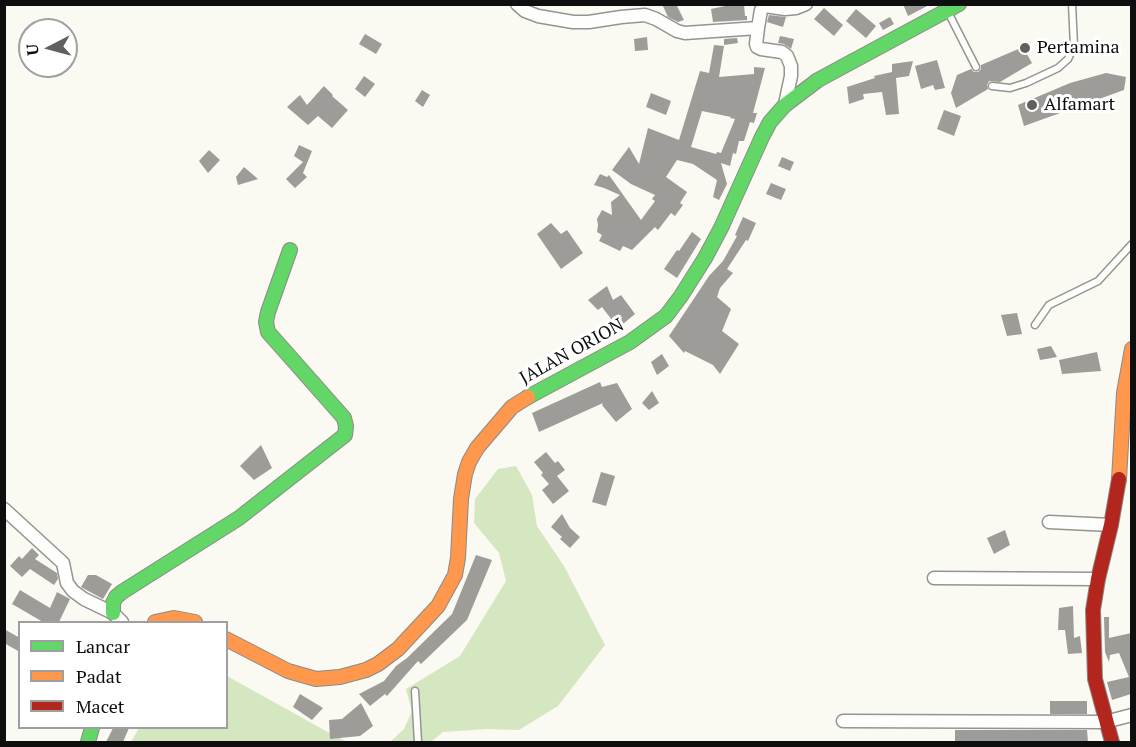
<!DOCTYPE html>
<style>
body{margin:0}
#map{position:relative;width:1136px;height:747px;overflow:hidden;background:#faf9f2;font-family:"PT Serif",serif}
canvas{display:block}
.frame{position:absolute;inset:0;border:6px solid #0e0e0e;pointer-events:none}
.legend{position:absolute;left:18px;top:621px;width:210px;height:108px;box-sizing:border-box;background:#fff;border:2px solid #9f9f9f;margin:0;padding:8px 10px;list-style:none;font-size:18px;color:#0e0e0e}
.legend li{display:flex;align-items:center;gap:12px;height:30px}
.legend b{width:30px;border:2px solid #9f9f9f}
.north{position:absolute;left:18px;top:18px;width:60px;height:60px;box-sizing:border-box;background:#fff;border:2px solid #9f9f9f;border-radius:50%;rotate:264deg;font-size:16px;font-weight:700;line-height:24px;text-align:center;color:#0e0e0e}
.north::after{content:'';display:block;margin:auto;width:21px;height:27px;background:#61605e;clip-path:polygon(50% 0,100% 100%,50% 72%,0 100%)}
</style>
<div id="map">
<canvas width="1136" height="747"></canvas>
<div class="frame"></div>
<ul class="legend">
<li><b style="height:8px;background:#63d668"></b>Lancar</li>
<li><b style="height:8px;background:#ff974d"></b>Padat</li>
<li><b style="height:8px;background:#b3261e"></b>Macet</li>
</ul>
<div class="north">U</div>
</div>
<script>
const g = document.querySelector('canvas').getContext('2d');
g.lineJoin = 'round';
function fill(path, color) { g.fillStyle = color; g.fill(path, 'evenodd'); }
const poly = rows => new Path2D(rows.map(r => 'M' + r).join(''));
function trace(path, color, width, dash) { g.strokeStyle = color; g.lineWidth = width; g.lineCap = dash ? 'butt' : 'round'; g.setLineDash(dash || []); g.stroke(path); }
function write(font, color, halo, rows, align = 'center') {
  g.font = font + ' "PT Serif",serif'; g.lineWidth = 6; g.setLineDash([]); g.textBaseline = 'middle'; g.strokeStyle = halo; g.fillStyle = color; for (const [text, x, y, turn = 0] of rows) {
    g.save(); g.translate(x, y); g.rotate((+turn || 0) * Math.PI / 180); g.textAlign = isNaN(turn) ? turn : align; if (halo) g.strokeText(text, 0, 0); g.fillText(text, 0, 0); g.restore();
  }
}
const forest = poly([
 [516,466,532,495,537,526,564,566,605,645,558,706,519,730,487,729,443,732,431,742,390,742,404,729,412,711,406,689,460,656,506,581,499,553,474,523,475,499,498,469],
 [227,676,324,730,347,742,131,742,139,728,226,728]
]);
const building = poly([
 [662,4,676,4,684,20,678,22,668,17],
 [744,4,745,16,747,16,747,20,713,22,711,9,730,5],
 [903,4,931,4,908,16],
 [824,8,843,25,834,36,814,19],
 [856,9,876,26,866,38,846,21],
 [769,15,786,17,783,27,767,22],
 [890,17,894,24,883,30,879,23],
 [365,34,382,44,376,54,359,44],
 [780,36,794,39,791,49,784,44,778,43],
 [647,37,648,50,635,51,634,39],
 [737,38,738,43,724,45,724,39],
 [714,45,724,46,719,77,754,74,754,67,765,68,753,113,757,113,754,123,750,122,744,141,739,141,736,154,733,153,730,166,721,163,727,184,719,200,713,197,717,180,693,164,677,160,666,177,687,192,680,203,683,205,675,216,671,213,658,230,655,227,632,250,623,246,620,251,599,241,602,235,597,232,598,225,597,219,602,210,612,215,611,202,620,195,604,188,594,185,600,174,607,177,609,175,641,220,655,201,652,199,655,195,631,184,612,170,629,147,639,164,648,128,679,140,700,71,709,73],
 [702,111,731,117,730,118,735,119,721,153,717,152,716,154,691,147],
 [1023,47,1032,63,1000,82,989,81,987,85,988,89,956,108,951,93,957,75,971,69,974,72,978,72,981,69,981,65],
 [937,60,945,88,935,90,933,85,921,89,915,66],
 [913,61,909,76,896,78,899,114,886,115,882,92,863,94,864,99,849,104,847,87,875,78,874,76,892,72,892,64],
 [1106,73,1126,77,1124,90,1024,126,1018,105,1070,83],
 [364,76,375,84,365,97,355,89],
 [324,86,333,95,332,96,348,110,332,128,318,116,308,125,287,107,300,95,307,105],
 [422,90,430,95,423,107,415,101],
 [651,93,671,101,666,115,646,107],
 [944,110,961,116,954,136,937,129],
 [299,145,312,151,303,173,307,177,295,188,286,179,303,162,294,156],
 [209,150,220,160,208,173,199,161],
 [782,157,794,162,790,171,778,166],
 [244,167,258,179,238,185,236,177],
 [771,183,786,189,781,200,766,194],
 [743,217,756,223,748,241,746,240,727,269,733,273,720,288,717,297,731,309,722,331,739,344,720,374,713,365,685,351,684,353,669,336,709,276,723,261,737,236,735,235],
 [551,223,561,234,567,230,583,253,561,269,537,234],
 [692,232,701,239,677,278,664,269,677,250,679,251],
 [607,286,613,300,621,295,635,314,618,328,602,307,598,310,588,300],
 [1017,313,1022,334,1007,336,1001,315],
 [1051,346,1057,357,1040,360,1037,349],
 [1097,352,1101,371,1062,374,1059,360],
 [662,354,669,366,657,375,651,362],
 [600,382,602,387,617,383,632,409,616,422,602,405,603,403,539,432,532,413],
 [652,391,659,403,649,410,642,403],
 [261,445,272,468,254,480,240,466],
 [546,452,555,463,558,461,565,470,557,476,569,491,553,504,542,490,549,484,541,475,543,473,534,462],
 [601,472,615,476,606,506,592,502],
 [562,514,570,528,580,537,570,548,560,539,562,537,551,527],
 [1005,530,1010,545,994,554,987,538],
 [32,548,39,555,35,559,57,573,58,579,54,585,30,569,22,577,10,566,19,556,22,559],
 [476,555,492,560,467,620,421,664,418,661,387,696,385,694,370,706,359,694,384,681,396,666,407,658,452,614],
 [88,575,96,575,112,584,103,599,81,587],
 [20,590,50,608,57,592,70,599,59,622,43,622,12,604],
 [1073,606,1074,638,1080,636,1082,653,1068,654,1065,630,1058,630,1059,608],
 [1104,617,1109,617,1109,638,1131,633,1131,694,1112,700,1107,682,1129,677,1119,653,1110,655,1109,662,1105,652],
 [4,629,20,638,20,652,4,643],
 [300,694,323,708,312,720,293,707],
 [1050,701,1087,701,1087,714,1050,714],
 [361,703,373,726,360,736,330,739,329,720,342,719],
 [113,728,129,728,123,742,106,742],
 [955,730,1087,730,1088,742,955,742]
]);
const lane = poly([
 [949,14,976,67],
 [992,86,1010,88,1026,83,1058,68,1068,59,1074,46,1072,4],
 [1035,325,1049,305,1098,281,1132,244],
 [415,691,418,742]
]);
const street = poly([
 [517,4,525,11,538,16,573,22,589,22,621,17,645,15,656,19,677,31,685,33,758,28],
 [785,104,791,76,791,66,787,56,782,52,761,49,757,47,756,44,758,28,761,10,765,6,785,9,796,8,806,4],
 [4,509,63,563,67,583,73,591,84,599,113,613,122,622],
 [1049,522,1111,525],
 [934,578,1098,579],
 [843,721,1105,722,1132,715]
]);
const fast = poly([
 [528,397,630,342,666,316,681,296,705,258,721,228,762,137,770,122,785,105,818,80,959,4],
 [113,613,113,603,116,597,122,592,239,518,345,435,346,426,344,418,268,332,266,322,268,312,290,250],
 [88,742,92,728]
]);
const slow = poly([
 [1119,479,1124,393,1132,349],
 [155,622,174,618,195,622],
 [226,639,288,671,316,679,340,677,366,670,378,664,398,649,438,606,455,575,458,558,461,499,465,474,469,462,477,448,512,407,528,397]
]);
const jam = poly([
 [1112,742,1095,679,1093,610,1098,579,1111,525,1119,479]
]);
const markers = [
 [1025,48,6,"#61605e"],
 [1032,105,6,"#61605e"]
];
const poiNames = [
 ["Pertamina",1037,48],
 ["Alfamart",1044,105]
];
const streetNames = [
 ["JALAN ORION",572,352,-29]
];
fill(forest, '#d4e7c1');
fill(building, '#9e9c98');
trace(lane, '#949491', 9);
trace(street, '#949491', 15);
trace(fast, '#8b8a87', 16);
trace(slow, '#8b8a87', 16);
trace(jam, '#8b8a87', 16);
trace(lane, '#fefefd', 6);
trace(street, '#fefefd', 12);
trace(fast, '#63d668', 14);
trace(slow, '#ff974d', 14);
trace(jam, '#b3261e', 14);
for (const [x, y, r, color] of markers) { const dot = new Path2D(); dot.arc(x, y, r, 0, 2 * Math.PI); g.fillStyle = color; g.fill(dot); trace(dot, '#fff', 2); }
write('18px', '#0e0e0e', '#fff', poiNames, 'left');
write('18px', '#0e0e0e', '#fff', streetNames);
</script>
